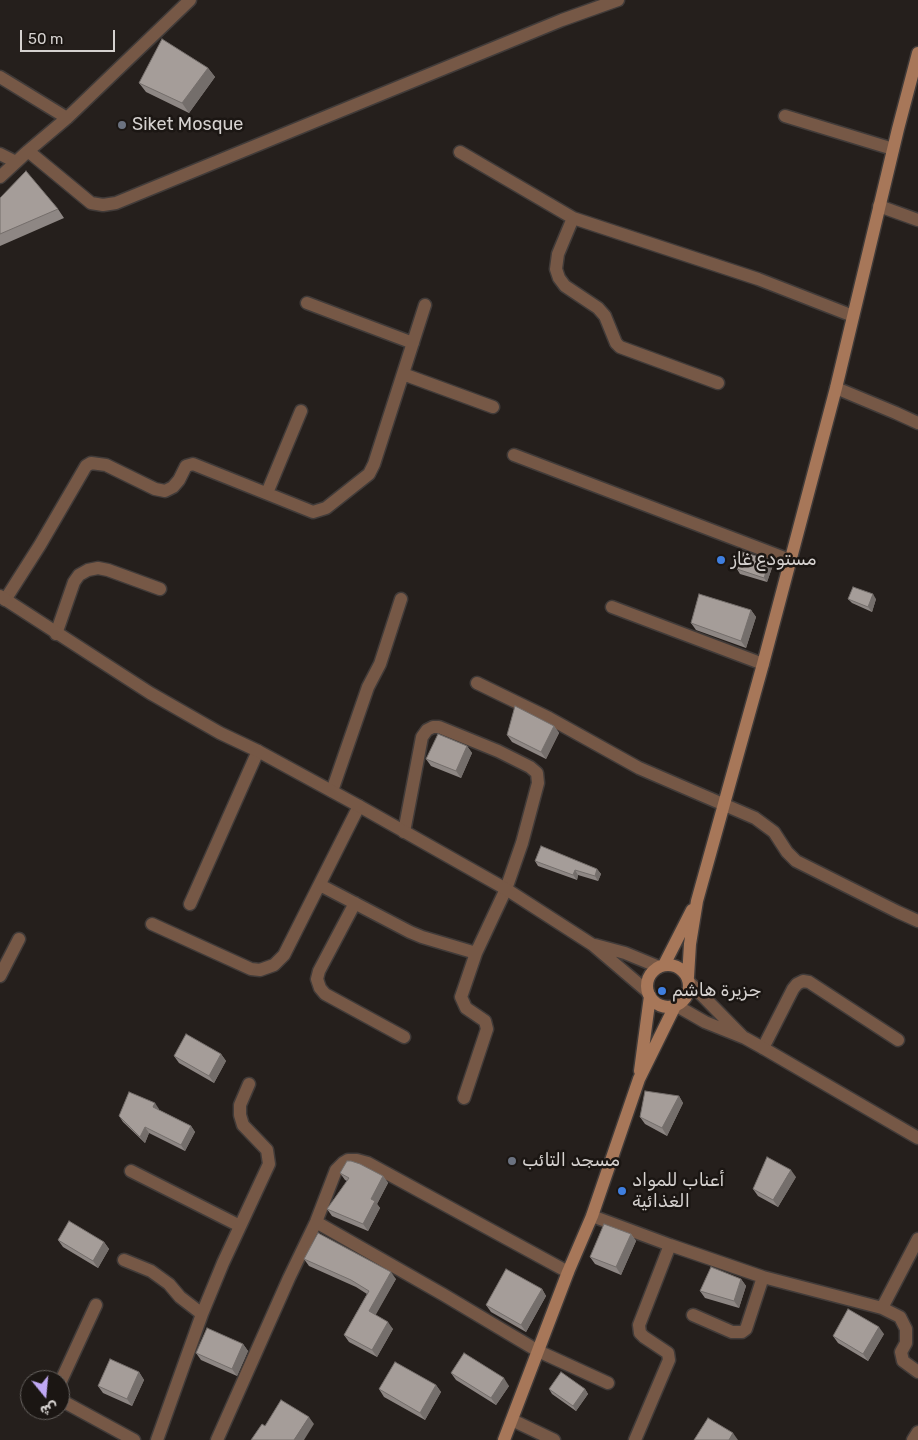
<!DOCTYPE html>
<meta charset="utf-8">
<style>
body{margin:0}
#map{position:relative;width:918px;height:1440px;overflow:hidden;background:#251f1c;font-family:Rubik,Cairo,sans-serif}
canvas{display:block}
.north{position:absolute;left:20px;top:1370px;width:50px;height:50px;box-sizing:border-box;background:#1b1613;border:1px solid #65615e;border-radius:50%;rotate:163deg;font-size:14px;font-weight:700;line-height:20px;text-align:center;color:#d5d1cf}
.north::after{content:'';display:block;margin:auto;width:18px;height:22px;background:#c0a8f4;clip-path:polygon(50% 0,100% 100%,50% 72%,0 100%)}
.scale{position:absolute;left:20px;top:30px;width:95px;height:22px;box-sizing:border-box;border:2px solid #d5d1cf;border-top:0;padding-left:6px;font-size:15px;line-height:18px;white-space:nowrap;color:#d5d1cf;-webkit-text-stroke:4px #1b1613;paint-order:stroke}
</style>
<div id="map">
<canvas width="918" height="1440"></canvas>
<div class="north">ش</div>
<div class="scale">50 m</div>
</div>
<script>
const g = document.querySelector('canvas').getContext('2d');
g.lineJoin = 'round';
const poly = rows => new Path2D(rows.map(r => 'M' + r).join(''));
function trace(path, color, width, dash) { g.strokeStyle = color; g.lineWidth = width; g.lineCap = dash ? 'butt' : 'round'; g.setLineDash(dash || []); g.stroke(path); }
function fill(path, color) { g.fillStyle = color; g.fill(path, 'evenodd'); }
function write(font, color, halo, rows, align = 'center') {
  g.font = font + ' Rubik,Cairo,sans-serif'; g.lineWidth = 5; g.setLineDash([]); g.textBaseline = 'middle'; g.strokeStyle = halo; g.fillStyle = color; for (const [text, x, y, turn = 0] of rows) {
    g.save(); g.translate(x, y); g.rotate((+turn || 0) * Math.PI / 180); g.textAlign = isNaN(turn) ? turn : align; if (halo) g.strokeText(text, 0, 0); g.fillText(text, 0, 0); g.restore();
  }
}
const minor = poly([
 [0,77,67,118],
 [785,116,893,149],
 [28,151,91,203,103,205,116,203,562,20,618,0],
 [460,152,573,218,758,279,853,316],
 [0,154,16,162],
 [0,177,28,151,67,118,190,0],
 [879,206,918,220],
 [573,218,558,254,556,269,559,278,565,286,598,308,605,316,616,343,620,347,718,383],
 [307,303,413,343],
 [403,374,493,407],
 [836,388,896,413,918,423],
 [514,455,790,560],
 [267,493,301,411],
 [5,600,40,545,86,466,91,463,106,465,155,489,165,491,173,487,179,480,186,466,193,464,313,512,326,508,369,474,374,464,425,305],
 [612,607,763,664],
 [56,634,74,582,79,575,88,570,98,568,108,570,160,589],
 [477,683,549,718,639,768,755,818,774,832,787,852,796,861,898,912,918,921],
 [332,791,368,687,380,664,401,599],
 [404,832,422,737,427,730,433,727,439,727,498,751,530,767,537,773,538,783,522,843,506,889,476,953,461,997,466,1008,485,1021,487,1029,464,1098],
 [320,885,410,932,422,937,476,953],
 [355,903,319,971,317,979,320,988,325,994,404,1037],
 [190,904,258,751],
 [152,924,251,969,260,970,274,965,284,955,359,806],
 [0,976,19,939],
 [763,1048,793,989,797,984,803,981,809,982,898,1040],
 [131,1171,240,1226],
 [592,1216,670,1245,763,1277,882,1308,900,1317,906,1329,906,1343,901,1352,903,1361,918,1372],
 [316,1222,444,1295,538,1351,608,1383],
 [124,1260,151,1271,169,1284,180,1297,202,1314],
 [882,1308,918,1239],
 [693,1315,732,1332,742,1332,746,1329,763,1277],
 [60,1383,96,1305],
 [60,1398,66,1403,134,1440],
 [512,1420,554,1440],
 [157,1440,202,1314,223,1263,269,1164,267,1150,243,1125,240,1115,240,1105,249,1084],
 [217,1440,289,1278,316,1222,336,1170,343,1163,348,1160,357,1160,368,1163,568,1272],
 [635,1440,669,1360,668,1353,644,1337,640,1333,639,1325,670,1245],
 [913,1440,918,1432]
]);
const tertiary = poly([
 [0,596,150,693,220,733,258,751,359,806,506,889,593,945,648,992],
 [595,945,625,953,659,967],
 [689,982,743,1037],
 [677,1006,705,1022,745,1038,763,1048,918,1138]
]);
const secondary = poly([
 '647 986a21 21 0 1 1 42 0a21 21 0 1 1-42 0Z',
 [664,965,692,910],
 [688,977,690,944,697,901,763,664,836,388,898,129,918,53],
 [640,1071,650,996],
 [504,1440,568,1272,592,1216,639,1079,675,1006]
]);
const wall = poly([
 [208,68,215,77,189,113,146,92,139,83],
 [0,198,58,209,64,218,0,246],
 [773,565,767,582,740,574,737,569],
 [848,599,876,599,872,612,852,603],
 [751,610,756,617,746,648,696,630,691,623],
 [554,726,559,733,546,759,512,742,507,735],
 [467,746,472,753,461,778,431,766,426,759],
 [535,861,597,869,601,874,598,881,578,875,577,880,538,866],
 [221,1054,226,1061,214,1083,179,1063,174,1056],
 [679,1096,683,1103,667,1136,645,1124,640,1117],
 [159,1109,159,1110,191,1126,195,1132,185,1151,149,1133,145,1143,123,1122,119,1116],
 [340,1173,383,1176,388,1183,377,1204,380,1208,368,1231,332,1216,327,1209,347,1181,345,1180],
 [796,1177,778,1207,758,1196,753,1189],
 [631,1234,636,1241,621,1275,595,1264,590,1257],
 [58,1240,104,1242,109,1249,98,1268,63,1247],
 [304,1259,396,1279,375,1315,393,1329,377,1357,349,1342,344,1335,367,1294,356,1287,309,1266],
 [741,1279,746,1286,739,1308,705,1298,700,1291],
 [542,1289,546,1296,526,1332,491,1312,486,1305],
 [884,1334,868,1361,838,1343,833,1336],
 [243,1344,248,1351,237,1376,201,1360,196,1353],
 [139,1372,144,1380,132,1406,103,1393,98,1386],
 [451,1373,509,1386,496,1405,456,1380],
 [436,1385,441,1392,425,1420,384,1397,379,1389],
 [549,1389,585,1389,588,1394,576,1411,552,1394]
]);
const shadedWall = poly([
 [208,68,215,77,189,113,182,103],
 [770,560,773,565,767,582,764,578],
 [873,594,876,599,872,612,868,607],
 [751,610,756,617,746,648,741,641],
 [554,726,559,733,546,759,541,752],
 [467,746,472,753,461,778,456,771],
 [597,869,601,874,598,881,595,876],
 [575,870,578,875,577,880,573,875],
 [221,1054,226,1061,214,1083,209,1076],
 [679,1096,683,1103,667,1136,662,1128],
 [155,1103,159,1109,158,1113,153,1107],
 [191,1126,195,1132,185,1151,181,1145],
 [145,1127,149,1133,145,1143,140,1137],
 [791,1170,796,1177,778,1207,773,1200],
 [383,1176,388,1183,377,1204,380,1208,368,1231,363,1224,371,1199],
 [631,1234,636,1241,621,1275,616,1267],
 [104,1242,109,1249,98,1268,93,1261],
 [391,1272,396,1279,374,1318,369,1311],
 [741,1279,746,1286,739,1308,734,1301],
 [542,1289,546,1296,526,1332,521,1325],
 [388,1322,393,1329,377,1357,372,1350],
 [879,1327,884,1334,868,1361,863,1354],
 [243,1344,248,1351,237,1376,232,1369],
 [139,1372,144,1380,132,1406,127,1399],
 [504,1378,509,1386,496,1405,491,1398],
 [436,1385,441,1392,425,1420,420,1413],
 [585,1389,588,1394,576,1411,573,1406],
 [309,1417,314,1424,304,1440,294,1440],
 [733,1433,738,1440,729,1440]
]);
const building = poly([
 [162,39,208,68,182,103,139,83,162,39],
 [26,171,58,209,0,234,0,198,26,171],
 [742,552,770,560,764,578,737,569,742,552],
 [853,587,873,594,868,607,848,599,853,587],
 [699,594,751,610,741,641,691,623,699,594],
 [515,706,554,726,541,752,507,735,515,706],
 [438,734,467,746,456,771,426,759,438,734],
 [541,846,597,869,595,876,575,870,573,875,535,861,541,846],
 [186,1034,221,1054,209,1076,174,1056,186,1034],
 [645,1091,679,1096,662,1128,640,1117,645,1091],
 [129,1092,155,1103,153,1107,191,1126,181,1145,145,1127,140,1137,119,1116,129,1092],
 [767,1157,791,1170,773,1200,753,1189,767,1157],
 [347,1161,351,1161,360,1164,383,1176,371,1199,375,1201,363,1224,327,1209,349,1178,340,1173,347,1161],
 [69,1221,104,1242,93,1261,58,1240,69,1221],
 [604,1224,631,1234,616,1267,590,1257,604,1224],
 [318,1233,391,1272,369,1311,388,1322,372,1350,344,1335,369,1291,351,1280,304,1259,318,1233],
 [711,1267,741,1279,734,1301,700,1291,711,1267],
 [506,1269,542,1289,521,1325,486,1305,506,1269],
 [848,1309,879,1327,863,1354,833,1336,848,1309],
 [207,1328,243,1344,232,1369,196,1353,207,1328],
 [464,1353,504,1378,491,1398,451,1373,464,1353],
 [110,1359,139,1372,127,1399,98,1386,110,1359],
 [395,1362,436,1385,420,1413,379,1389,395,1362],
 [561,1372,585,1389,573,1406,549,1389,561,1372],
 [281,1400,309,1417,294,1440,251,1440,262,1424,265,1426,281,1400],
 [708,1418,733,1433,729,1440,694,1440,708,1418]
]);
const markers = [
 [122,125,5,"#6b7280"],
 [721,560,5,"#3f7fe0"],
 [662,991,5,"#3f7fe0"],
 [512,1161,5,"#6b7280"],
 [622,1191,5,"#3f7fe0"]
];
const poiNames = [
 ["Siket Mosque",132,125],
 ["مستودع غاز",731,560],
 ["جزيرة هاشم",672,991],
 ["مسجد التائب",522,1161],
 ["أعناب للمواد",632,1181],
 ["الغذائية",632,1202]
];
trace(minor, '#413b39', 15);
trace(tertiary, '#413b39', 15);
trace(secondary, '#413b39', 15);
trace(minor, '#765846', 12);
trace(tertiary, '#765846', 12);
trace(secondary, '#a77759', 12);
fill(wall, '#8e8784');
fill(shadedWall, '#746e6b');
fill(building, '#a59d99');
trace(building, '#746e6b', 1);
for (const [x, y, r, color] of markers) { const dot = new Path2D(); dot.arc(x, y, r, 0, 2 * Math.PI); g.fillStyle = color; g.fill(dot); trace(dot, '#1b1613', 2); }
write('18px', '#d5d1cf', '#1b1613', poiNames, 'left');
</script>
